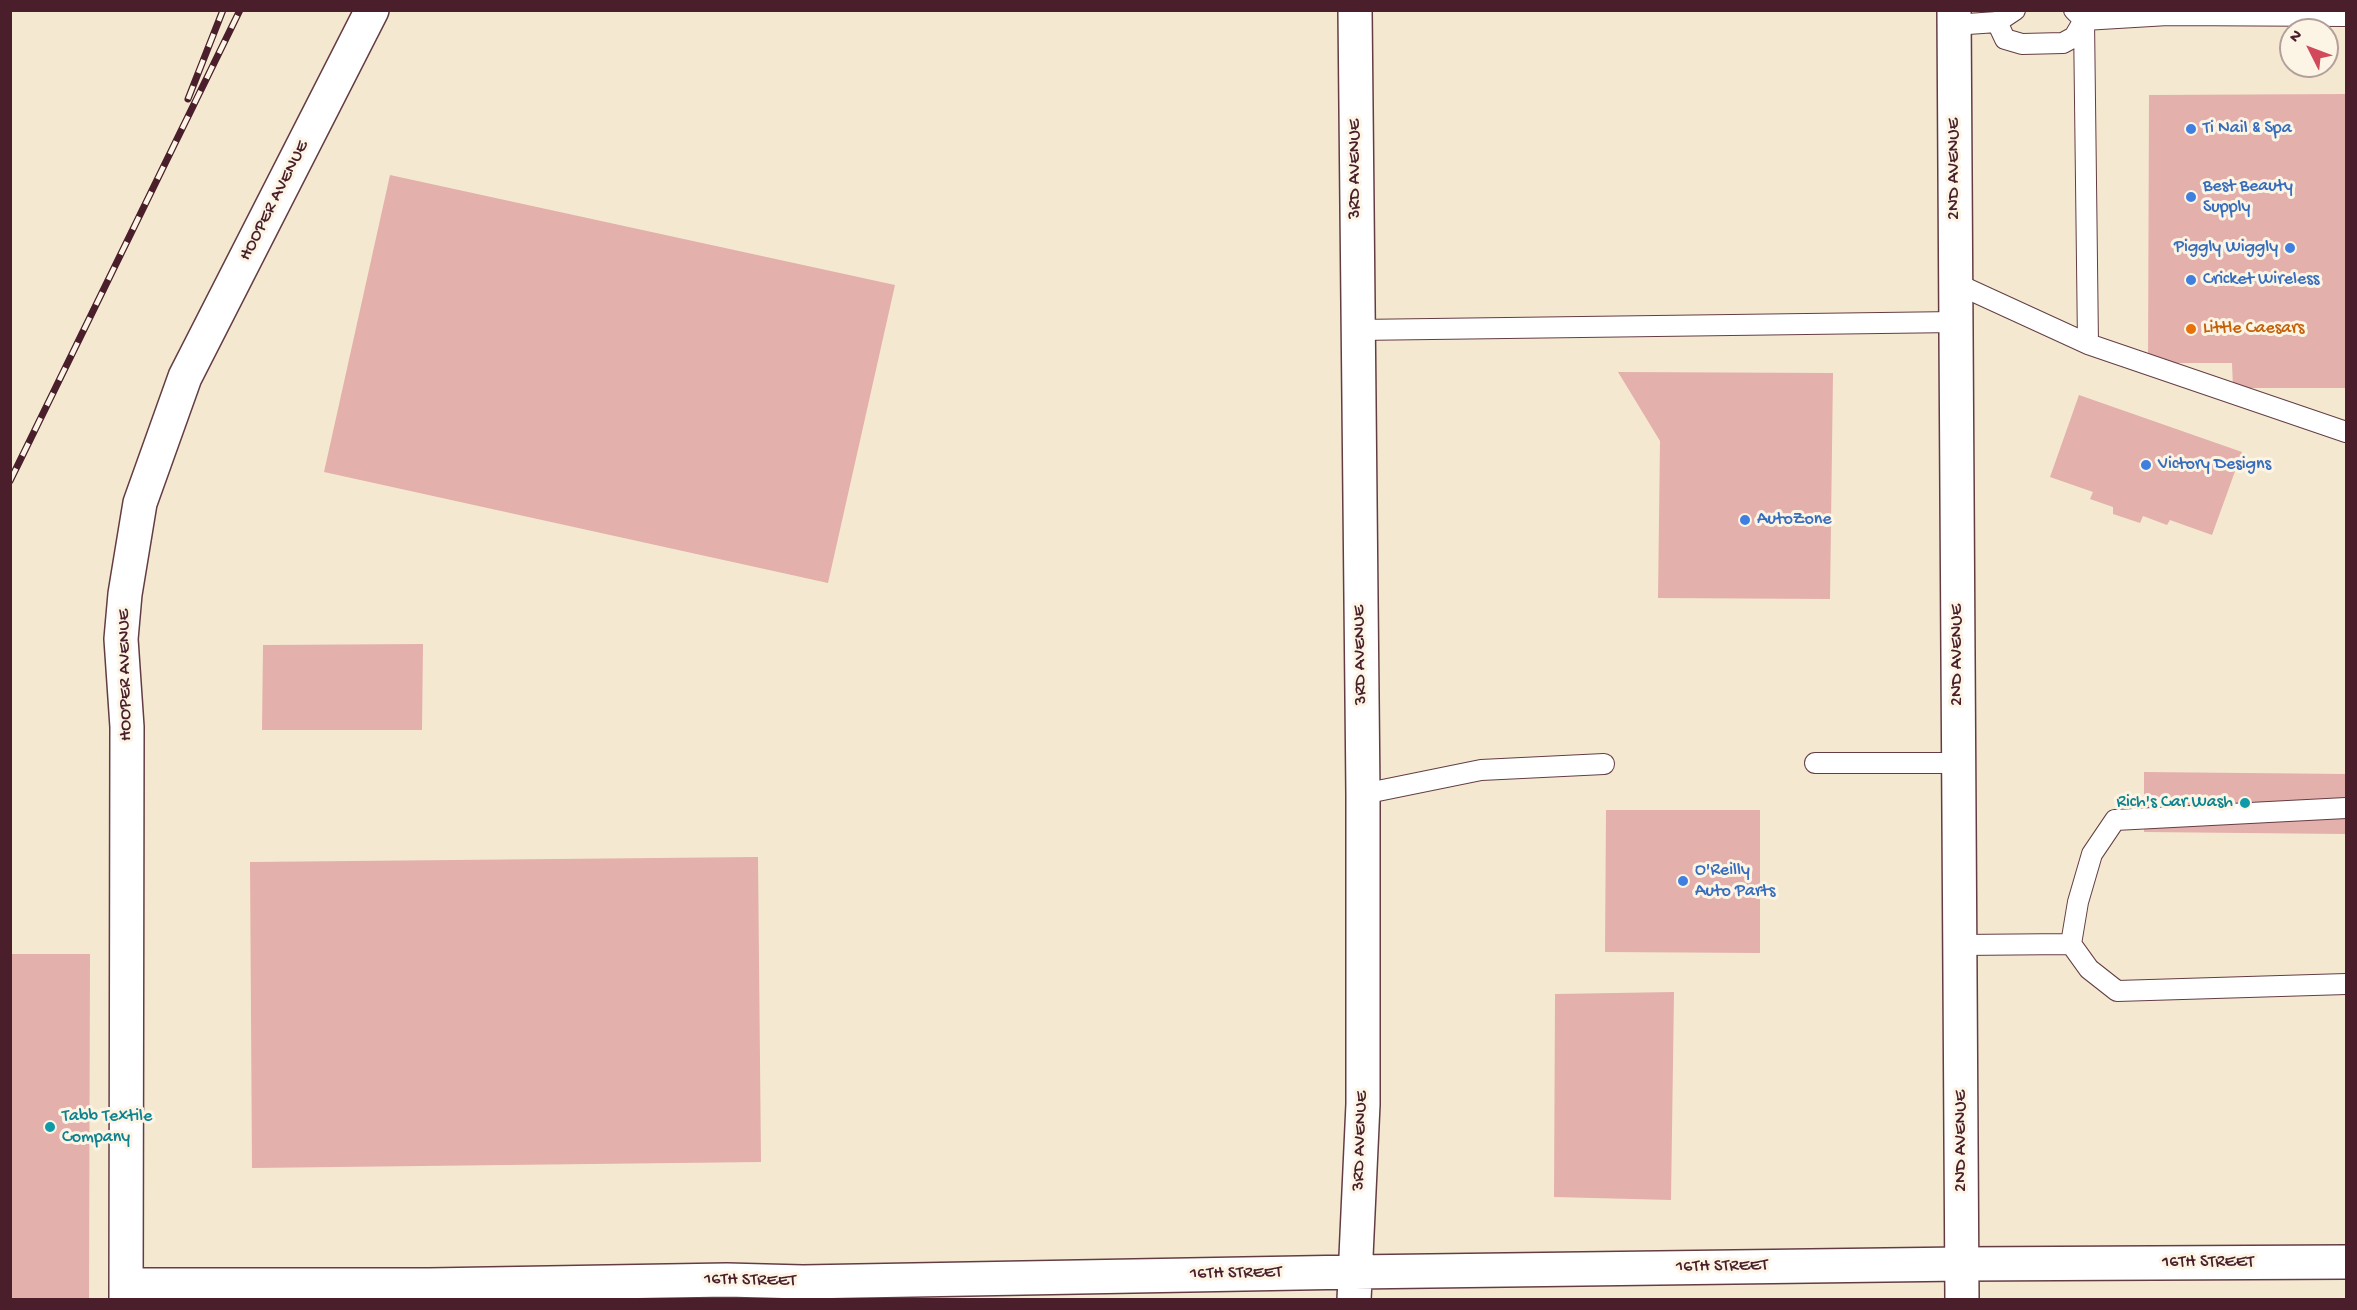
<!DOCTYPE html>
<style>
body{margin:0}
#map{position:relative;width:2357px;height:1310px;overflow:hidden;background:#f4e9d0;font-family:"Gochi Hand",sans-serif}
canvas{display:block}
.frame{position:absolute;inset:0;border:12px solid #4a1f2b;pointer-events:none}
.north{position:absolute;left:2279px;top:18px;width:60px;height:60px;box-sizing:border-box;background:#fcf5e5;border:2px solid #b59f9b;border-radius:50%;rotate:312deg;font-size:16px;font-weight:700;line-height:24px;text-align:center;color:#4a1f2b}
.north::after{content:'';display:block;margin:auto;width:21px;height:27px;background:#d1495b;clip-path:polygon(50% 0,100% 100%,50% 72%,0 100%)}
</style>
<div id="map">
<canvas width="2357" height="1310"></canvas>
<div class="frame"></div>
<div class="north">N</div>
</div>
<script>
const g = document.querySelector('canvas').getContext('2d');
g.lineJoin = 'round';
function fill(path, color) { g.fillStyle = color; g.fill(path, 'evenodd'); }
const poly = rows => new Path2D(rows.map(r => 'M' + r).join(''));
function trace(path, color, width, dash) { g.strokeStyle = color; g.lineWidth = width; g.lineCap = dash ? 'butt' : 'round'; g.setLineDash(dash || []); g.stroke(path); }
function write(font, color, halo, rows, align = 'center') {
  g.font = font + ' "Gochi Hand",sans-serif'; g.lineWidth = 6; g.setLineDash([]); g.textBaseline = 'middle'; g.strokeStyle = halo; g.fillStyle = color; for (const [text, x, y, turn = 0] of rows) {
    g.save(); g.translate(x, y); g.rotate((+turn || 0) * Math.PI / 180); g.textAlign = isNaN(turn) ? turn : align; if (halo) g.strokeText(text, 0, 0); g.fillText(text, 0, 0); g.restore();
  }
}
const building = poly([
 [2346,94,2346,388,2233,388,2232,363,2148,363,2149,95],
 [390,175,895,285,828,583,324,472],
 [1618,372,1833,373,1830,599,1658,598,1660,441],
 [2079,395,2242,452,2212,535,2170,520,2167,525,2143,516,2140,523,2113,514,2113,507,2090,499,2093,492,2050,477],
 [423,644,422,730,262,730,263,645],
 [2144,772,2346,774,2346,834,2144,832],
 [1606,810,1760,810,1760,953,1605,952],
 [758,857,761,1162,252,1168,250,862],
 [10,954,90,954,89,1300,10,1300],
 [1674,992,1671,1200,1554,1197,1555,994]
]);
const service = poly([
 [2074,10,2084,20,2088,344],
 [2084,20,2168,15,2346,16],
 [1997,22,2005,39,2022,44,2063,43,2074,37,2084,20],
 [1953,25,1997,22,2015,10],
 [1955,283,2088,344,2346,432],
 [1357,330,1956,322],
 [1815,763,1959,763],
 [1363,794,1481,770,1604,764],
 [2346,808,2115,820,2092,854,2078,902,2071,944,2089,969,2117,991,2346,984],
 [1960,945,2071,944]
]);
const minor = poly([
 [126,1285,429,1285,727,1280,803,1282,1354,1272,1962,1264,2346,1262],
 [126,1300,127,727,121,639,125,594,140,503,185,377,372,10],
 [1354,1300,1363,1104,1363,794,1355,10]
]);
const primary = poly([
 [1954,10,1962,1300]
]);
const rail = poly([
 [188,99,223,10],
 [10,481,240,10]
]);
const markers = [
 [2191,129,6,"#3f7fe0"],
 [2191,197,6,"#3f7fe0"],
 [2290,248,6,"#3f7fe0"],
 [2191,280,6,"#3f7fe0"],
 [2191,329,6,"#e8710a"],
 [2146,465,6,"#3f7fe0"],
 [1745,520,6,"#3f7fe0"],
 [2245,803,6,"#0f9aa8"],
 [1683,881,6,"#3f7fe0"],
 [50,1127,6,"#0f9aa8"]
];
const shopNames = [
 ["Ti Nail & Spa",2203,129],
 ["Best Beauty",2203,187],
 ["Supply",2203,208],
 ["Piggly Wiggly",2278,248,"right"],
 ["Cricket Wireless",2203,280],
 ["Victory Designs",2158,465],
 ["AutoZone",1757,520],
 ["O'Reilly",1695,871],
 ["Auto Parts",1695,892]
];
const streetNames = [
 ["3RD AVENUE",1356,169,-90],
 ["2ND AVENUE",1955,169,-90],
 ["HOOPER AVENUE",275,201,-63],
 ["3RD AVENUE",1361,655,-91],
 ["2ND AVENUE",1958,655,-90],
 ["HOOPER AVENUE",126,675,-91],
 ["3RD AVENUE",1361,1141,-88],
 ["2ND AVENUE",1962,1141,-90],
 ["16TH STREET",2208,1263],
 ["16TH STREET",1722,1267,-1],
 ["16TH STREET",1236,1274,-1],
 ["16TH STREET",750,1281,1]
];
const foodNames = [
 ["Little Caesars",2203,329]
];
const cultureNames = [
 ["Rich's Car Wash",2233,803],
 ["Tabb Textile",62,1117,"left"],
 ["Company",62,1138,"left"]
];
fill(building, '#e3b0ac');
trace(service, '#643d44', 22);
trace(minor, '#643d44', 36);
trace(primary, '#643d44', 36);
trace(service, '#fff', 20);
trace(minor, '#fff', 33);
trace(primary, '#fff', 33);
trace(rail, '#4a1f2b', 7);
trace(rail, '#fcf5e5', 4.5, [14]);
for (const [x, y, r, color] of markers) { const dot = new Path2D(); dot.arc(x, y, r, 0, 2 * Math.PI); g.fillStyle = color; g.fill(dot); trace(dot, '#fcf5e5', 2); }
write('18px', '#366cbe', '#fcf5e5', shopNames, 'left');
write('18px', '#4a1f2b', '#fcf5e5', streetNames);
write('18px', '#c56008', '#fcf5e5', foodNames, 'left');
write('18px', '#0d838f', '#fcf5e5', cultureNames, 'right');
</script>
